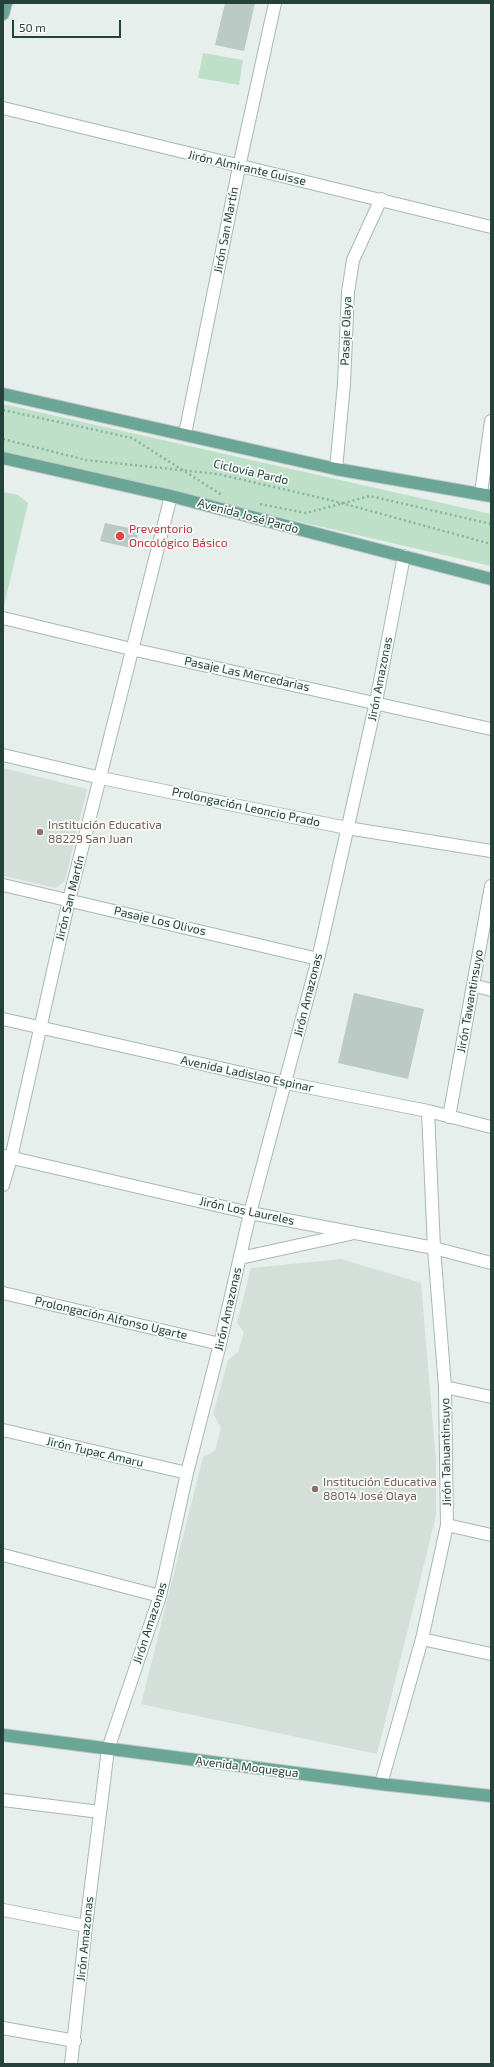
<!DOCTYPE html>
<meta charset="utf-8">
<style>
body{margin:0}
#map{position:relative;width:494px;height:2067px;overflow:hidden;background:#e6efeb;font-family:"Exo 2",sans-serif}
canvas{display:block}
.frame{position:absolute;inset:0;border:4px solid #24423a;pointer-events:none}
.scale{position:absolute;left:12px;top:20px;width:109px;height:18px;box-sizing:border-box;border:2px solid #24423a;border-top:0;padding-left:5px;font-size:12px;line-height:14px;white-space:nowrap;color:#24423a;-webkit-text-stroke:3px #f7fbf9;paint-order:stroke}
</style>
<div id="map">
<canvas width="494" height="2067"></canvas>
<div class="frame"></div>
<div class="scale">50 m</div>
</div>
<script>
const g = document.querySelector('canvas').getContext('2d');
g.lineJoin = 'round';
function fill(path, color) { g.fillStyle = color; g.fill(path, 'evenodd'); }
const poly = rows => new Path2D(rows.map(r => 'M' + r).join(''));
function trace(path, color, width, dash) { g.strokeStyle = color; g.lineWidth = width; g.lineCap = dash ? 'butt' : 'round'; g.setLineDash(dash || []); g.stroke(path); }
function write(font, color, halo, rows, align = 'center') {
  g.font = font + ' "Exo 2",sans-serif'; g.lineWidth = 3.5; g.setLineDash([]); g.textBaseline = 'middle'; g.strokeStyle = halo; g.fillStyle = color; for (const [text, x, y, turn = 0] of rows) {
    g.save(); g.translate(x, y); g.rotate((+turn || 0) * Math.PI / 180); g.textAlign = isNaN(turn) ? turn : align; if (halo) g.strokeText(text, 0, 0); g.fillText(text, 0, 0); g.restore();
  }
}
const built = poly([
 [3,768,87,789,65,881,56,888,3,876],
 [341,1259,421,1283,436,1462,436,1516,377,1754,141,1704,203,1457,215,1451,221,1428,213,1414,228,1360,238,1352,244,1332,237,1323,251,1268]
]);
const green = poly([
 [203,53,243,60,239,85,198,78],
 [3,404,491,514,491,566,3,453],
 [3,492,18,495,28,503,4,606]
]);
const building = poly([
 [225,3,255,3,244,51,215,45],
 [105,523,139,530,135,549,100,541],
 [354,993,424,1009,408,1079,338,1063]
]);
const path = poly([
 [3,410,132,438,222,495],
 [3,439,86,460,218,474,334,501,491,544],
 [260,504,306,513,370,496,491,524]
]);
const minor = poly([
 [3,108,491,227],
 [185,434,239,167,275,3],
 [336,469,344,384,348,292,353,260,381,199],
 [481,493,491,421],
 [3,618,131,649,491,729],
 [3,755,101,778,347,828,491,851],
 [3,885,318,959],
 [473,985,491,990],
 [3,1019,286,1083,428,1111,491,1127],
 [449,1117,491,886],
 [4,1156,250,1213,434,1248,491,1263],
 [3,1185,11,1158,69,900,171,496],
 [240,1258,350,1234],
 [3,1293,220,1344],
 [445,1387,491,1397],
 [3,1430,187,1473],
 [447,1525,491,1535],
 [3,1555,160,1596],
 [422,1639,491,1654],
 [381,1784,422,1639,447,1525,445,1387,434,1248,428,1111],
 [3,1800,100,1812],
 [3,1910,86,1926],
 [3,2028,75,2041],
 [71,2064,86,1926,108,1749,160,1596,187,1473,220,1344,250,1213,318,959,376,702,404,556]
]);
const major = poly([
 [3,14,6,3],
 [3,394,336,469,491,496],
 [3,458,171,496,491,579],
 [3,1735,381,1784,491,1796]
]);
const markers = [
 [120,536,5,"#e0444e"],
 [40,832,4,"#8d6e63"],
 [315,1489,4,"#8d6e63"]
];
const streetNames = [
 ["Jirón Almirante Guisse",247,168,13],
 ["Jirón San Martín",226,230,-79],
 ["Pasaje Olaya",346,331,-88],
 ["Ciclovía Pardo",251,472,13],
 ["Avenida José Pardo",248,516,15],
 ["Pasaje Las Mercedarias",247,674,12],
 ["Jirón Amazonas",380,679,-79],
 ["Prolongación Leoncio Prado",246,807,12],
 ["Jirón San Martín",70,898,-76],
 ["Pasaje Los Olivos",160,921,13],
 ["Jirón Amazonas",308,995,-76],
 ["Jirón Tawantinsuyo",470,1001,-80],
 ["Avenida Ladislao Espinar",247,1074,12],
 ["Jirón Los Laureles",247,1211,12],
 ["Jirón Amazonas",228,1309,-77],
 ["Prolongación Alfonso Ugarte",111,1318,13],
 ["Jirón Tupac Amaru",95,1452,13],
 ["Jirón Tahuantinsuyo",446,1452,-91],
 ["Jirón Amazonas",150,1623,-72],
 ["Avenida Moquegua",247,1767,7],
 ["Jirón Amazonas",85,1939,-84]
];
const healthNames = [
 ["Preventorio",129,529],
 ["Oncológico Básico",129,543]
];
const educationNames = [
 ["Institución Educativa",48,825],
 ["88229 San Juan",48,839],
 ["Institución Educativa",323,1482],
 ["88014 José Olaya",323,1496]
];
fill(built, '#d4dfda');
fill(green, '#bfe0c8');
fill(building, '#bbcac4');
trace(minor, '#a8b8b2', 14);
trace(major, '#c2cac8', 14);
trace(path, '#86b3a5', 2.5, [2, 3]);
trace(minor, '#fff', 12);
trace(major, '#6aa596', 12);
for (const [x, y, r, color] of markers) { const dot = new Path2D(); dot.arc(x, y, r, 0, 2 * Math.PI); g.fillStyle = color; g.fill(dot); trace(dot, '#f7fbf9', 1.5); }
write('12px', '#24423a', '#f7fbf9', streetNames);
write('12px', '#be3a42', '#f7fbf9', healthNames, 'left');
write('12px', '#785e54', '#f7fbf9', educationNames, 'left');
</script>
